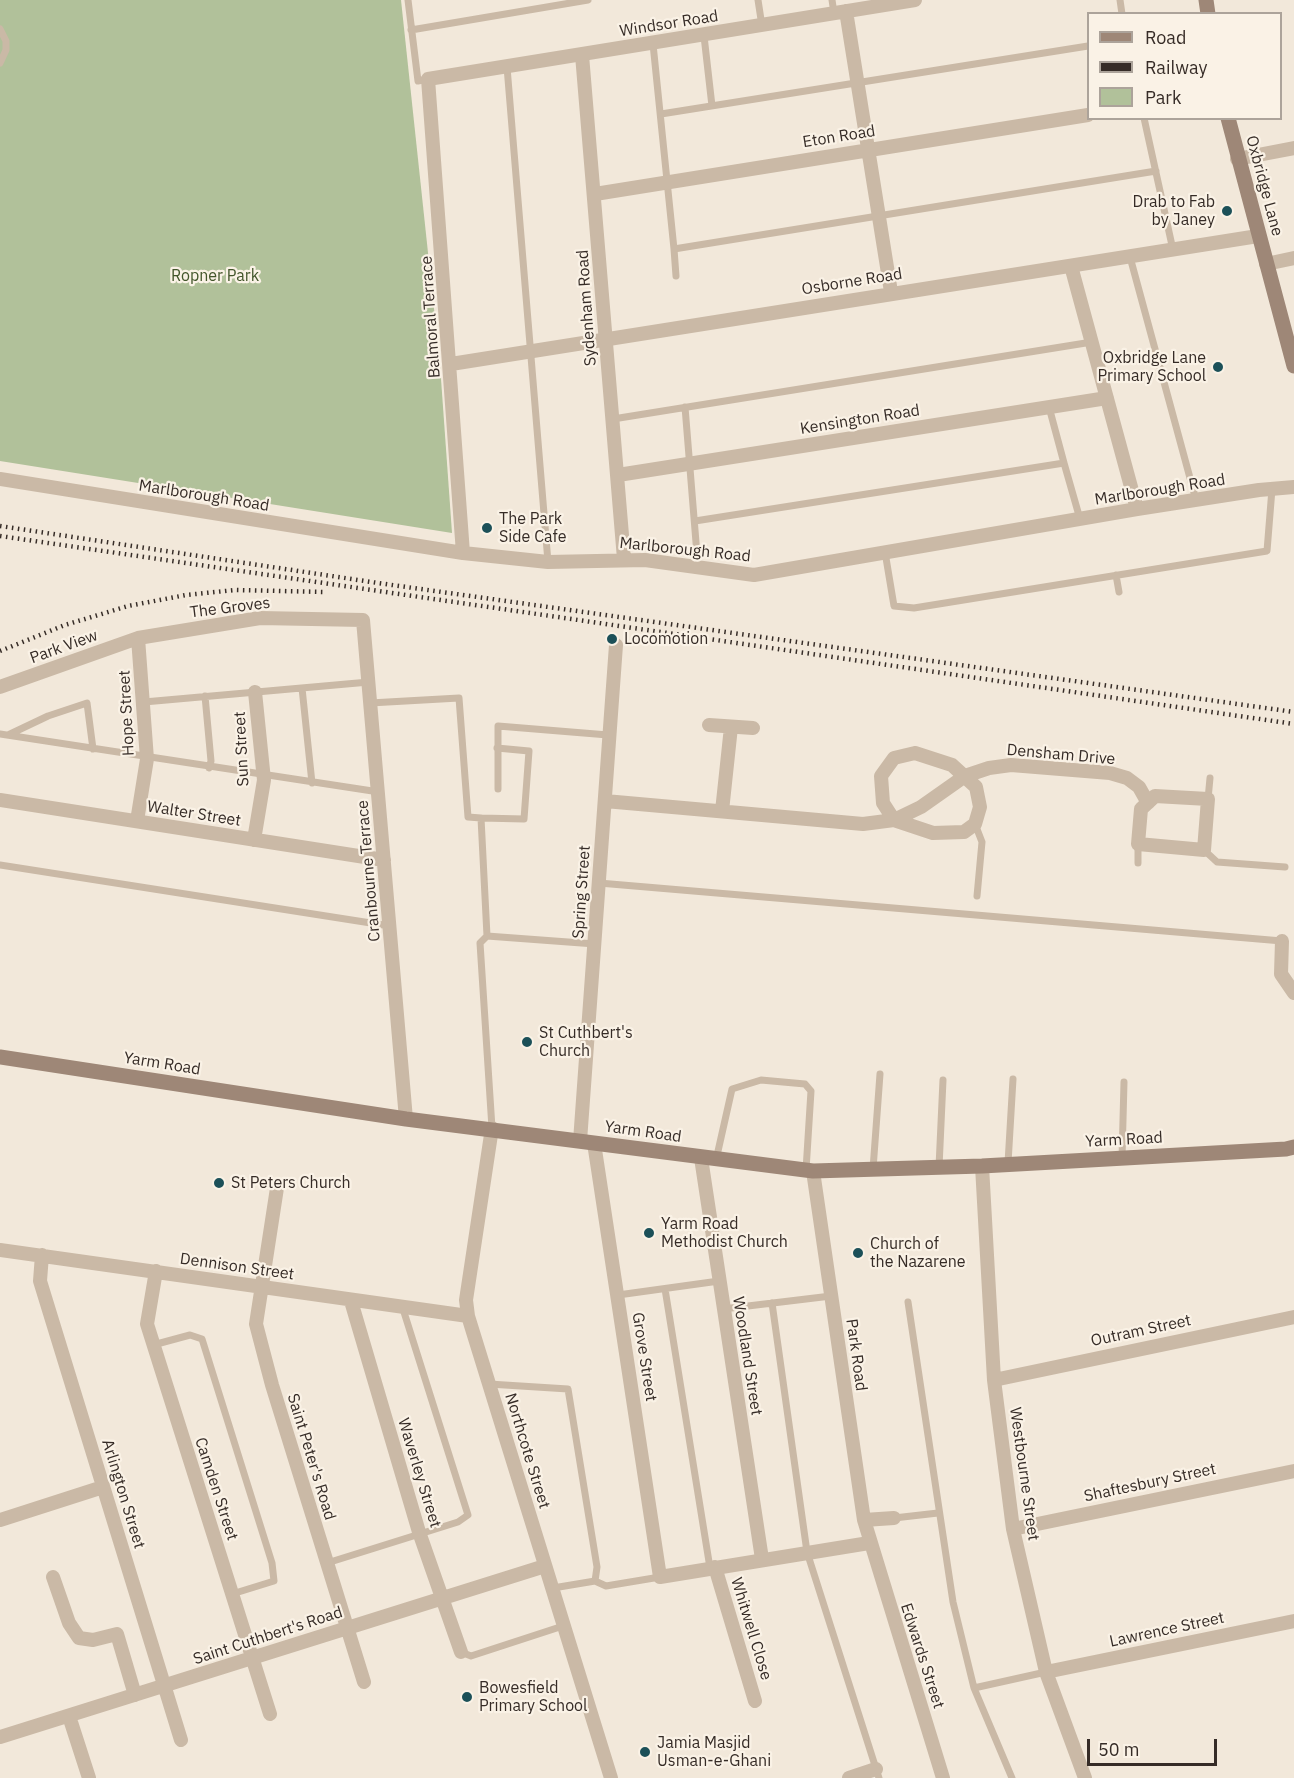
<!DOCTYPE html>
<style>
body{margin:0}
#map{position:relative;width:1294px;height:1778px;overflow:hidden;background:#f2e8da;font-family:"IBM Plex Sans",sans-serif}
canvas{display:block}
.legend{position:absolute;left:1087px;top:12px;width:195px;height:108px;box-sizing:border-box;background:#faf2e6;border:2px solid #aca39a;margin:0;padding:8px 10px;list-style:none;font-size:18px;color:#362c27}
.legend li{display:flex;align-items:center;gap:12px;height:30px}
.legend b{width:30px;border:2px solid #aca39a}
.scale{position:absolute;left:1087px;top:1739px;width:130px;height:27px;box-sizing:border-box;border:3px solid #362c27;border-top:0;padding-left:8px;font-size:18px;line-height:21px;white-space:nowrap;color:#362c27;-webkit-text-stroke:4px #faf2e6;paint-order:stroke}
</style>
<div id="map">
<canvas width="1294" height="1778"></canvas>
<ul class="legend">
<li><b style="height:8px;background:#9e8777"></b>Road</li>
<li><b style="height:8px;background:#362c27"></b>Railway</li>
<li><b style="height:16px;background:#b1c19a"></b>Park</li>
</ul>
<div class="scale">50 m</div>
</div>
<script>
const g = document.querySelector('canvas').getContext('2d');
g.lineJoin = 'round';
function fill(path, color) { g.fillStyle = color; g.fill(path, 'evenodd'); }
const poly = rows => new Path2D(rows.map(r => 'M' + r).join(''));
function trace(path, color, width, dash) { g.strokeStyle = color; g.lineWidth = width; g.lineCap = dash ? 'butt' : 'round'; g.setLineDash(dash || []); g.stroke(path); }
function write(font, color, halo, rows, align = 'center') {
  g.font = font + ' "IBM Plex Sans",sans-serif'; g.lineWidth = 4.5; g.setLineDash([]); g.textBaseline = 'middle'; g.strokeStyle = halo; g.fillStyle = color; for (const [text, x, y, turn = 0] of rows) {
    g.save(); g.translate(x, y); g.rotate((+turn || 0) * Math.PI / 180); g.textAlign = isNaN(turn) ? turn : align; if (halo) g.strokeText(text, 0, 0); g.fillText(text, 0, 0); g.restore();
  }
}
const green = poly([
 [0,0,401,0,440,365,452,533,0,461]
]);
const lane = poly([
 [408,0,418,81,428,79],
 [758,0,762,26],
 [832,0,834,13],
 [1120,0,1122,14],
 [0,29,6,41,6,50,0,63],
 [411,30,588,0],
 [704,36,712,106],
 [653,44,674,249],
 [507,67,548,562],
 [661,114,1088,46],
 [1144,118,1173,250],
 [1130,257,1196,500],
 [676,276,674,249,1156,171],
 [685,407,698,567],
 [1049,407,1064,463],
 [613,419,1092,342],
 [695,521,1064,463,1080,519],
 [885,552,894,606,914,608,1267,551,1272,489],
 [1116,575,1119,592],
 [302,688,312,783],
 [205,696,211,761,209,768],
 [144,702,369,682],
 [370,703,459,698,468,817,481,818],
 [0,734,379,792],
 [8,735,48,716,87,703,93,749],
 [497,748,529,751,524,819,481,818,487,936,595,944],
 [498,789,498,726,608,735],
 [1208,799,1210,778],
 [975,824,982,842,977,896],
 [1204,850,1217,862,1285,867],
 [1138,863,1138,844],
 [0,865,390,926],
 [599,883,1282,941],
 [487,936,480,943,492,1128],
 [1122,1158,1124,1082],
 [716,1160,732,1089,761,1080,805,1084,811,1091,806,1170],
 [1008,1163,1013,1079],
 [939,1167,943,1080],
 [873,1169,880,1074],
 [665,1289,710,1568],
 [618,1295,719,1281],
 [908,1302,953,1602,974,1688,1012,1778],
 [772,1303,807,1552,879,1778],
 [723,1309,831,1296],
 [153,1345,190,1335,202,1339,272,1563,274,1581,232,1594],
 [489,1384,568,1389,597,1567,595,1581],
 [894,1518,938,1513],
 [327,1563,458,1522,468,1515,403,1309],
 [553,1588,595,1581,606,1586,660,1577],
 [461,1652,471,1656,563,1626],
 [974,1688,1046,1672]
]);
const street = poly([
 [846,11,891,292],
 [582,55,624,559],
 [1237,159,1294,148],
 [595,194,1088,115],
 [1266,264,1294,258],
 [1071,266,1137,509],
 [451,364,1258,236],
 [618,475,1107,398],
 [0,479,463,553,548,562,645,560,754,575,1137,509,1259,490,1294,487],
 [463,553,428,79,915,0],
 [0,687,138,638,260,618,363,620,406,1119],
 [709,725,753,728],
 [915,753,952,765,976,787,980,807,975,824,964,832,933,833,894,820,883,803,881,776,894,758,915,753],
 [1155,796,1208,799,1204,850,1138,844,1141,809,1155,796],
 [0,800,384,860],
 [605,801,863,824,894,820,921,807,965,776,989,768,1011,765,1110,773,1127,778,1139,787,1148,803],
 [722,811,731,727],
 [137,821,147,759,138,638],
 [254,840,264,780,255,692],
 [1282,941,1281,974,1294,993],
 [492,1128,466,1300,468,1316,611,1778],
 [580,1141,616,645],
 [594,1143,660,1577,869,1543],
 [701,1158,762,1559],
 [982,1166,994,1380,1013,1529,1046,1672,1085,1778],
 [813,1171,864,1520,943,1778],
 [277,1188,256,1324,272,1385,364,1682],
 [0,1250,468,1316],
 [42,1255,40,1281,181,1740],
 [156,1271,147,1324,270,1714],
 [351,1301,419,1532,461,1652],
 [994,1380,1294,1317],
 [0,1520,103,1487],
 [864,1520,894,1518],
 [1013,1529,1294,1471],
 [715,1567,755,1701],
 [53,1577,69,1623,79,1638,93,1640,117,1634,135,1695],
 [1046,1672,1294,1621],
 [69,1716,89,1778],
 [0,1737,545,1566],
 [849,1778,876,1769]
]);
const secondary = poly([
 [1206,0,1208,14],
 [1228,118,1294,366],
 [0,1057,406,1119,813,1171,982,1166,1286,1149,1294,1147]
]);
const rail = poly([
 [0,526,378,583,1294,712],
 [0,536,1294,724],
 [0,651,65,625,128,606,186,595,235,590,326,592]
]);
const markers = [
 [1227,211,6,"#1c5058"],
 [1218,367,6,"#1c5058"],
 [487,528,6,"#1c5058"],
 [612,639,6,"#1c5058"],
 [527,1042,6,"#1c5058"],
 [219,1183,6,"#1c5058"],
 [649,1233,6,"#1c5058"],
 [858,1253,6,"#1c5058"],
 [467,1697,6,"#1c5058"],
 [645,1752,6,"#1c5058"]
];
const streetNames = [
 ["Windsor Road",669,24,-9],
 ["Eton Road",839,137,-9],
 ["Oxbridge Lane",1264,186,75],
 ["Osborne Road",852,282,-9],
 ["Sydenham Road",587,308,-94],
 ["Balmoral Terrace",431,317,-94],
 ["Kensington Road",860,420,-9],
 ["Marlborough Road",1160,490,-9],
 ["Marlborough Road",204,496,9],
 ["Marlborough Road",685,550,6],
 ["The Groves",230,608,-7],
 ["Park View",64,647,-20],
 ["Hope Street",127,713,-93],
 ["Sun Street",242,749,-93],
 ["Densham Drive",1061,755,5],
 ["Walter Street",194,814,9],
 ["Cranbourne Terrace",369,871,-95],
 ["Spring Street",582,892,-86],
 ["Yarm Road",162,1064,9],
 ["Yarm Road",643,1132,8],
 ["Yarm Road",1124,1140,-3],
 ["Dennison Street",237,1267,8],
 ["Outram Street",1141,1331,-12],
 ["Park Road",856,1355,82],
 ["Woodland Street",747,1356,81],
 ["Grove Street",644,1357,81],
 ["Northcote Street",527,1451,73],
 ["Saint Peter's Road",311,1457,73],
 ["Waverley Street",419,1473,73],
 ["Westbourne Street",1024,1474,82],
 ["Shaftesbury Street",1150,1483,-12],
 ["Camden Street",216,1489,72],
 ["Arlington Street",123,1494,73],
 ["Whitwell Close",751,1629,73],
 ["Lawrence Street",1167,1630,-12],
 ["Saint Cuthbert's Road",268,1636,-18],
 ["Edwards Street",922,1656,72]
];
const poiNames = [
 ["Drab to Fab",1215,202,"right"],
 ["by Janey",1215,220,"right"],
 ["Oxbridge Lane",1206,358,"right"],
 ["Primary School",1206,376,"right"],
 ["The Park",499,519],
 ["Side Cafe",499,537],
 ["Locomotion",624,639],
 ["St Cuthbert's",539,1033],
 ["Church",539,1051],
 ["St Peters Church",231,1183],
 ["Yarm Road",661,1224],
 ["Methodist Church",661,1242],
 ["Church of",870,1244],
 ["the Nazarene",870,1262],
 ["Bowesfield",479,1688],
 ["Primary School",479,1706],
 ["Jamia Masjid",657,1743],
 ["Usman-e-Ghani",657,1761]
];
const parkNames = [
 ["Ropner Park",215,276]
];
fill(green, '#b1c19a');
trace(lane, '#cab9a6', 7);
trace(street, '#cab9a6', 14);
trace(secondary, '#9e8777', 15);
trace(rail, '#362c27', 4.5, [1.5, 4.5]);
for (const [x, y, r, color] of markers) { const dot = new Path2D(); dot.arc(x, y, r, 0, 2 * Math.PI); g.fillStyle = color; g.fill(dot); trace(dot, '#faf2e6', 2); }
write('16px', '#362c27', '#faf2e6', streetNames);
write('16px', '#362c27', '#faf2e6', poiNames, 'left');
write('16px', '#42552a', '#faf2e6', parkNames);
</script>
